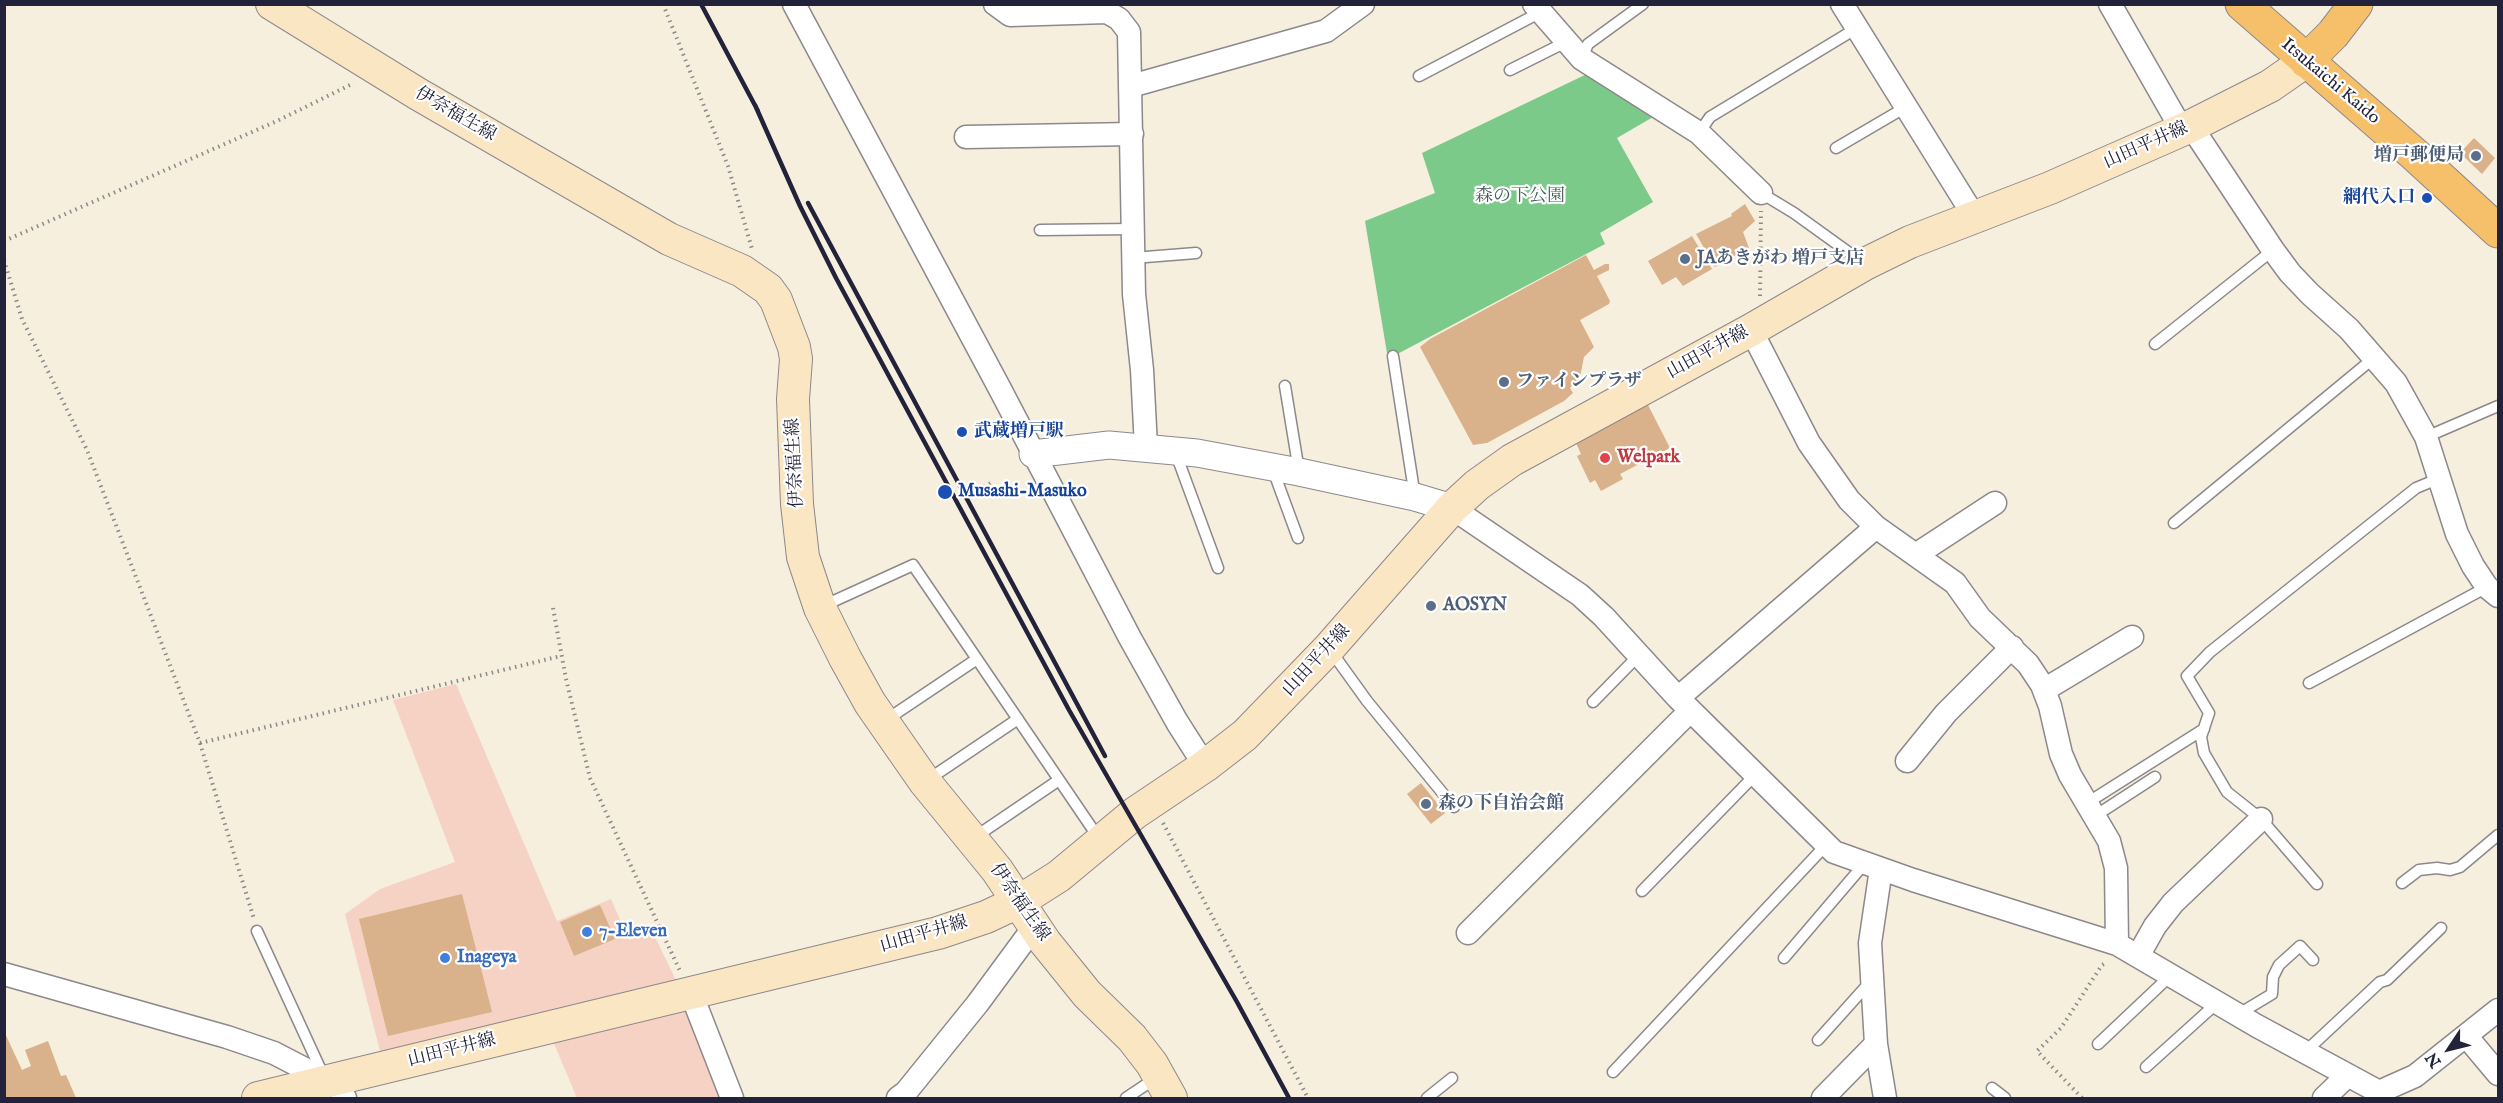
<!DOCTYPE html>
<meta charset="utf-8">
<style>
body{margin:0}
#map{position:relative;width:2503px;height:1103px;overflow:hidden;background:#f6efde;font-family:"IM FELL English",serif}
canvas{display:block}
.frame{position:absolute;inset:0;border:6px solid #22223b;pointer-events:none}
.north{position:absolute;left:2419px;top:1019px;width:60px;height:60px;-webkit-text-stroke:4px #fff;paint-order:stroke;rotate:235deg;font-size:16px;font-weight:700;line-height:24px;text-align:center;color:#22223b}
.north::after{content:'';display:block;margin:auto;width:21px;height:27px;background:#22223b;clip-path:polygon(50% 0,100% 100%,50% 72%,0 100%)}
</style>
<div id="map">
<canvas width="2503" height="1103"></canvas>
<div class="frame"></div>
<div class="north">N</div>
</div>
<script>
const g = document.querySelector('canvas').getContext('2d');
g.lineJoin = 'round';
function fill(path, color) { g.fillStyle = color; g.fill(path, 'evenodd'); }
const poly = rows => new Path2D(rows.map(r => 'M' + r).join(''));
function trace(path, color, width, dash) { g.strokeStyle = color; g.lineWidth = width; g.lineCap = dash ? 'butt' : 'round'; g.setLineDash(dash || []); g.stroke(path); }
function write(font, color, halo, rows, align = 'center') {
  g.font = font + ' "IM FELL English","Noto Serif JP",serif'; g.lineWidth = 4.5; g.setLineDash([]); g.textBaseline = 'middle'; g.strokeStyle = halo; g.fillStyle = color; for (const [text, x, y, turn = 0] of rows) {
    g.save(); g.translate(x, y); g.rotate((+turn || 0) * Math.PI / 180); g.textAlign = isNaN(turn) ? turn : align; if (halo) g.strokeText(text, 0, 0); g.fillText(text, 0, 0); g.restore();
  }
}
const built = poly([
 [456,684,557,921,611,899,629,940,648,933,654,935,677,982,381,1055,345,914,380,889,455,862,393,700],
 [690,1007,724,1098,577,1098,552,1039]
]);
const green = poly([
 [1589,73,1660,113,1617,138,1653,202,1600,233,1605,244,1388,359,1365,221,1435,193,1422,153]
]);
const building = poly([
 [2474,138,2495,158,2482,174,2460,153],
 [1745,204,1755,221,1743,232,1749,248,1715,267,1696,234,1732,216,1731,214],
 [1692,236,1712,269,1683,286,1676,277,1662,285,1648,261],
 [1586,255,1594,270,1605,264,1609,264,1609,270,1597,276,1610,301,1609,304,1580,320,1594,347,1584,357,1580,377,1570,388,1573,393,1564,401,1487,443,1473,445,1420,347,1430,339],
 [1648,405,1670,448,1620,474,1623,479,1601,491,1595,480,1590,483,1577,456,1581,454,1576,443],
 [1421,783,1445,813,1431,824,1407,794],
 [462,894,492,1012,388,1036,359,919],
 [600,905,615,939,574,956,560,922],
 [4,1031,22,1070,31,1066,25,1050,48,1041,61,1076,66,1075,76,1098,4,1098]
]);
const path = poly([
 [663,4,728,166,752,249],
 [4,241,277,121,354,83],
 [4,260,22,319,87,450,200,743,254,919],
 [1760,296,1761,211],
 [984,487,994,481],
 [553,608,566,679,590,778,680,971],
 [200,743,561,656],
 [1163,823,1308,1098],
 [2082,1098,2037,1051,2061,1028,2102,965,2107,962]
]);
const service = poly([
 [1582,58,1588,44,1643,4],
 [1510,70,1566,42],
 [1419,76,1539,13],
 [1699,133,1710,117,1857,28],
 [1836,148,1906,107],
 [1761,193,1794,213,1862,262],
 [1040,230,1133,229],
 [1133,258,1196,253],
 [2155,344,2273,250],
 [1393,356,1415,497],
 [1285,386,1299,471],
 [2426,437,2498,406],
 [1176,454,1218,568],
 [1273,470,1298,538],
 [2174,523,2375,357],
 [823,606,913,565,1100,840],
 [1331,651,1367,701,1454,807],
 [2309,683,2487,587],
 [1593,702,1639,655],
 [886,720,977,659],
 [926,781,1018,719],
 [2087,803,2204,729],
 [2095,816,2155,777],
 [975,837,1059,780],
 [2402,883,2419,870,2437,868,2450,870,2460,867,2498,835],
 [2317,884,2261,819,2227,792,2204,753,2201,737,2209,713,2187,676,2210,652,2416,488,2440,478],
 [1642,891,1755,775],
 [257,931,325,1079],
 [1784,958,1865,863],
 [2237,1015,2272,994,2273,977,2279,965,2300,946,2313,960],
 [1818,1040,1870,982],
 [2098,1044,2170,976],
 [2305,1052,2380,982,2387,980,2441,928],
 [2146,1067,2217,1003],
 [1613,1072,1826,845],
 [1992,1088,2005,1098],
 [1126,1098,1156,1078],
 [1427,1098,1452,1078]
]);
const minor = poly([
 [794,4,1000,389,1130,638,1177,722,1205,766],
 [995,4,1010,15,1107,12,1119,19,1129,32,1134,294,1142,370,1146,447],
 [1534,4,1582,59,1699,133,1761,193],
 [1842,4,1974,216],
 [2110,4,2182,130],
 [1131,86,1326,31,1363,4],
 [2191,126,2273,250,2290,273,2310,294,2349,329,2396,383,2426,437,2457,534,2473,566,2487,587,2498,596],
 [966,137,1132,134],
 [1751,330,1809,443,1849,500,1876,527,1955,583,1980,618,2028,664,2042,685,2050,706,2061,754,2070,775,2109,841,2116,868,2117,944],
 [1452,508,1580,595,1604,617,1678,698,1834,852,1913,880,2117,944,2257,1026,2379,1092,2415,1076,2498,1010],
 [1917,554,1995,503],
 [2044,690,2132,637],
 [1678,698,1876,527],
 [1907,761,1946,713,2012,647],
 [1881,869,1870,943,1876,1044,1885,1098],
 [1468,933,1690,711],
 [2138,956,2155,926,2173,903,2261,819],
 [4,974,227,1037,274,1053,305,1069,315,1085],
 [691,993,732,1098],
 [2467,1037,2498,1074],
 [334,1080,345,1098],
 [898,1098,906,1092,978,1003,1034,927],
 [1823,1098,1876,1044],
 [2324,1098,2347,1076]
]);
const tertiary = poly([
 [1033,454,1109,445,1197,453,1299,472,1415,497,1452,508]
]);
const secondary = poly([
 [272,4,418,94,669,239,742,271,768,289,776,300,794,347,796,359,793,399,797,504,803,557,820,608,845,658,870,703,925,782,997,870,1045,942,1087,994,1132,1038,1152,1064,1171,1098],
 [258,1098,938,933,986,917,1018,902,1059,876,1135,813,1205,766,1245,735,1329,648,1452,508,1477,485,1512,460,1751,330,1865,264,1910,242,2050,188,2191,126,2270,86,2306,61]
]);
const primary = poly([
 [2242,4,2414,154,2498,231],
 [2306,61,2333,34,2356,4]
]);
const rail = poly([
 [701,4,758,111],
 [755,105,800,206,836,278,1069,710,1237,1002,1289,1098],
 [808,203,1105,756]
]);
const markers = [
 [2476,156,6,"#5c6f8a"],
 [2427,198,6,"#1a4fb4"],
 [1685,259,6,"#5c6f8a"],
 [1504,382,6,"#5c6f8a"],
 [962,432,6,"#1a4fb4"],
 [1605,458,6,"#e0444e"],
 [945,492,8,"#1a4fb4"],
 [1431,606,6,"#5c6f8a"],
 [1426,804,6,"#5c6f8a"],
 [587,932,6,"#3f7fe0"],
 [445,958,6,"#3f7fe0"]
];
const streetNames = [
 ["Itsukaichi Kaido",2330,82,40],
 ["伊奈福生線",455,115,30],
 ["山田平井線",2146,146,-24],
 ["山田平井線",1708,353,-29],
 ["伊奈福生線",796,463,-93],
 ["山田平井線",1317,661,-47],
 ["伊奈福生線",1019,903,55],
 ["山田平井線",924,935,-16],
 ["山田平井線",452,1051,-14]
];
const serviceNames = [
 ["増戸郵便局",2464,156,"right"],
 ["JAあきがわ 増戸支店",1697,259],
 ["ファインプラザ",1516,382],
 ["AOSYN",1443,606],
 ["森の下自治会館",1438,804]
];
const parkNames = [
 ["森の下公園",1520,197]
];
const transitNames = [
 ["網代入口",2415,198,"right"],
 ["武蔵増戸駅",974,432],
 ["Musashi-Masuko",958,492]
];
const healthNames = [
 ["Welpark",1617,458]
];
const shopNames = [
 ["7-Eleven",599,932],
 ["Inageya",457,958]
];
fill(built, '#f6d2c4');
fill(green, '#7cca8a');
fill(building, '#d9b18b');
trace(service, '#8c888c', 13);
trace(minor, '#8c888c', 25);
trace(tertiary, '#8c888c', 29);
trace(secondary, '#8c888c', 34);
trace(primary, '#8c888c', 35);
trace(path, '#8c888c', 4, [1.5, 4.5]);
trace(service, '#fff', 10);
trace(minor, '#fff', 22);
trace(tertiary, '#fff', 27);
trace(secondary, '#fbe6c4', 32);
trace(primary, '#f6c06b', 33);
trace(rail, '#22223b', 4.5);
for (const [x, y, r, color] of markers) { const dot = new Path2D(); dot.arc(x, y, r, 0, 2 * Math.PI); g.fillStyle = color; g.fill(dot); trace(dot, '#fff', 2); }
write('18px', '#22223b', '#fff', streetNames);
write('bold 18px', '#4e5e75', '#fff', serviceNames, 'left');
write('18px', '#425d57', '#fff', parkNames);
write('bold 18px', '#164399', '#fff', transitNames, 'left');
write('bold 18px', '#be3a42', '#fff', healthNames, 'left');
write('bold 18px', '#366cbe', '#fff', shopNames, 'left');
</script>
